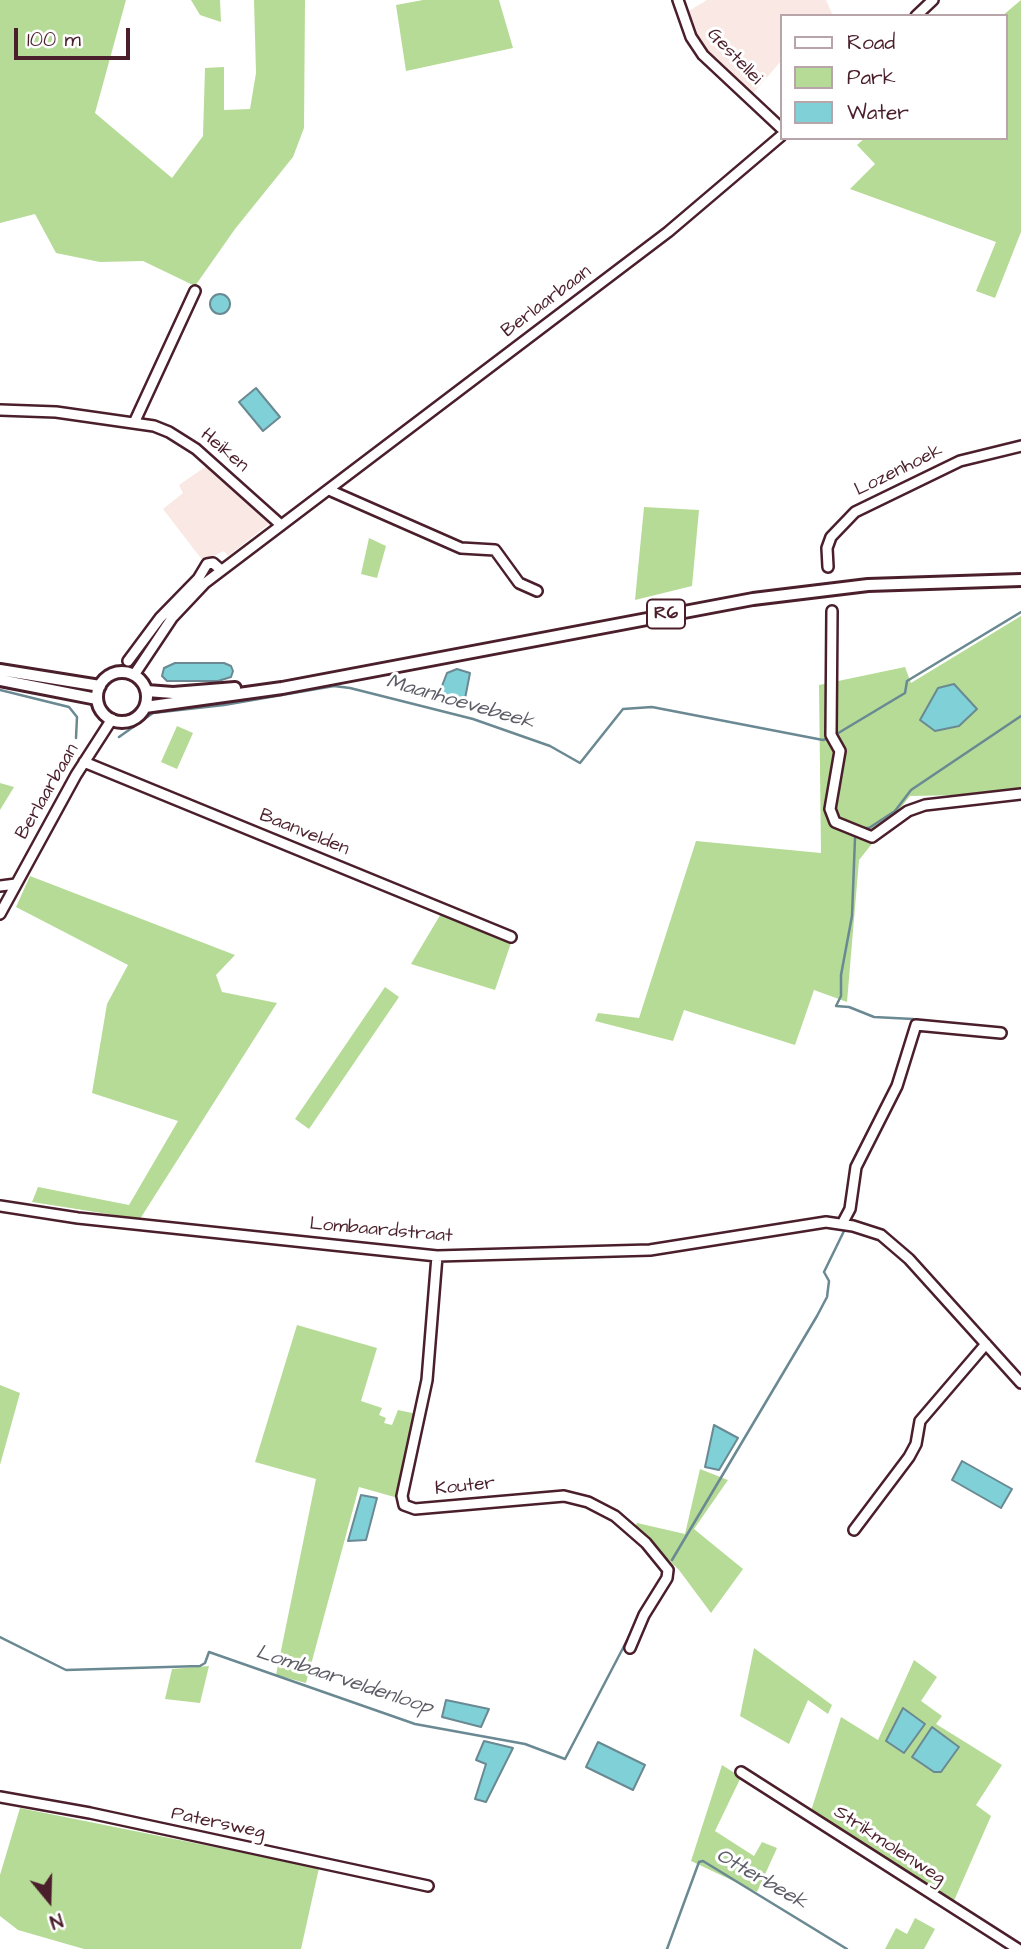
<!DOCTYPE html>
<style>
body{margin:0}
#map{position:relative;width:1021px;height:1949px;overflow:hidden;background:#fff;font-family:"Architects Daughter",sans-serif}
canvas{display:block}
.legend{position:absolute;left:780px;top:14px;width:228px;height:126px;box-sizing:border-box;background:#fff;border:2px solid #b7a5aa;margin:0;padding:9px 12px;list-style:none;font-size:21px;color:#4a1f2b}
.legend li{display:flex;align-items:center;gap:14px;height:35px}
.legend b{width:35px;border:2px solid #b7a5aa}
.north{position:absolute;left:14px;top:1865px;width:70px;height:70px;-webkit-text-stroke:5px #fff;paint-order:stroke;rotate:161deg;font-size:19px;font-weight:700;line-height:28px;text-align:center;color:#4a1f2b}
.north::after{content:'';display:block;margin:auto;width:24px;height:32px;background:#4a1f2b;clip-path:polygon(50% 0,100% 100%,50% 72%,0 100%)}
.scale{position:absolute;left:14px;top:28px;width:116px;height:32px;box-sizing:border-box;border:4px solid #4a1f2b;border-top:0;padding-left:9px;font-size:21px;line-height:24px;white-space:nowrap;color:#4a1f2b;-webkit-text-stroke:5px #fff;paint-order:stroke}
</style>
<div id="map">
<canvas width="1021" height="1949"></canvas>
<ul class="legend">
<li><b style="height:9px;background:#fff"></b>Road</li>
<li><b style="height:19px;background:#b6db96"></b>Park</li>
<li><b style="height:19px;background:#7fd0d7"></b>Water</li>
</ul>
<div class="north">N</div>
<div class="scale">100 m</div>
</div>
<script>
const g = document.querySelector('canvas').getContext('2d');
g.lineJoin = 'round';
function fill(path, color) { g.fillStyle = color; g.fill(path, 'evenodd'); }
const poly = rows => new Path2D(rows.map(r => 'M' + r).join(''));
function trace(path, color, width, dash) { g.strokeStyle = color; g.lineWidth = width; g.lineCap = dash ? 'butt' : 'round'; g.setLineDash(dash || []); g.stroke(path); }
function write(font, color, halo, rows, align = 'center') {
  g.font = font + ' "Architects Daughter",sans-serif'; g.lineWidth = 6; g.setLineDash([]); g.textBaseline = 'middle'; g.strokeStyle = halo; g.fillStyle = color; for (const [text, x, y, turn = 0] of rows) {
    g.save(); g.translate(x, y); g.rotate((+turn || 0) * Math.PI / 180); g.textAlign = isNaN(turn) ? turn : align; if (halo) g.strokeText(text, 0, 0); g.fillText(text, 0, 0); g.restore();
  }
}
const built = poly([
 [707,0,826,0,833,16,781,16,781,61,749,98,703,55,682,15],
 [208,465,269,524,228,556,224,551,203,561,163,509,183,493,179,485]
]);
const green = poly([
 [0,0,126,0,95,113,172,178,203,136,205,68,224,67,224,110,250,109,256,73,254,0,305,0,304,128,293,157,235,229,195,286,143,261,100,262,56,253,35,214,0,223],
 [191,0,220,0,221,22,200,15],
 [423,0,499,0,513,48,406,71,396,5],
 [1021,0,1021,232,995,298,976,291,996,242,850,189,875,164,857,145,865,138,1005,138,1005,16,1002,16],
 [644,507,699,510,692,586,635,600],
 [369,538,386,546,377,578,361,574],
 [1021,616,1021,794,910,796,859,860,847,1002,814,990,795,1045,684,1010,673,1041,595,1021,598,1013,639,1018,696,841,821,853,819,685,905,667,911,683],
 [177,726,193,733,177,769,161,762],
 [0,783,14,787,0,810],
 [30,876,235,955,216,975,222,992,277,1003,140,1219,32,1202,38,1187,129,1205,178,1121,92,1093,107,1004,128,965,16,907],
 [442,912,511,943,495,990,411,964],
 [385,987,399,997,309,1129,295,1119],
 [297,1325,377,1348,361,1401,382,1408,379,1415,386,1418,384,1423,392,1425,398,1410,417,1414,398,1498,359,1487,306,1683,276,1675,316,1479,255,1462],
 [0,1385,20,1393,0,1465],
 [700,1469,728,1480,694,1529,743,1569,711,1613,679,1570,635,1527,637,1523,685,1534],
 [754,1648,832,1705,828,1714,808,1700,789,1744,740,1716],
 [914,1660,937,1677,921,1701,942,1716,936,1724,1002,1765,976,1805,991,1816,953,1903,810,1814,841,1717,878,1740],
 [209,1666,200,1703,165,1699,172,1669],
 [722,1765,741,1777,715,1831,754,1856,762,1842,777,1848,757,1892,691,1861],
 [20,1808,319,1868,301,1949,84,1949,18,1930,0,1916,0,1875],
 [915,1918,935,1929,924,1949,885,1949,896,1928,907,1934]
]);
const water = poly([
 '210 304a10 10 0 1 1 20 0a10 10 0 1 1-20 0Z',
 [256,388,280,417,263,431,239,402,256,388],
 [175,663,224,663,231,666,233,671,231,677,218,681,167,681,162,676,164,668,175,663],
 [457,669,470,673,463,709,439,702,438,696,447,673,457,669],
 [954,684,977,709,959,726,935,731,920,720,938,688,954,684],
 [714,1425,738,1438,719,1470,705,1467,714,1425],
 [962,1461,1012,1489,1001,1508,952,1480,962,1461],
 [361,1495,377,1498,366,1540,348,1541,361,1495],
 [446,1700,489,1709,481,1727,442,1717,446,1700],
 [903,1708,925,1724,904,1753,886,1741,903,1708],
 [932,1727,959,1747,941,1772,934,1772,912,1757,932,1727],
 [484,1741,513,1748,486,1802,475,1799,486,1764,476,1760,484,1741],
 [598,1742,645,1765,633,1790,586,1767,598,1742]
]);
const stream = poly([
 [0,690,69,707,77,717,76,738],
 [835,735,905,693,907,681,1021,612],
 [119,737,153,713,224,705,334,686,350,688,473,719,550,746,580,763,623,709,652,707,823,740,829,738],
 [859,828,869,828,895,811,911,790,1021,716],
 [855,838,852,916,841,975,841,996,836,1006,849,1007,874,1017,913,1019],
 [905,1076,910,1059],
 [672,1560,817,1316,827,1297,829,1281,824,1272,844,1231],
 [654,1590,663,1575],
 [0,1637,66,1670,200,1666,205,1663,209,1652,415,1724,525,1744,565,1759,634,1627],
 [667,1949,699,1862,703,1861,847,1949]
]);
const minor = poly([
 [678,0,691,37,703,55,781,128],
 [916,16,933,0],
 [0,410,56,412,154,426,169,432,196,449,281,525],
 [134,423,195,291],
 [329,490,461,548,495,550,519,583,537,591],
 [828,567,827,548,831,537,855,512,960,461,1021,446],
 [832,611,831,735,840,751,830,809,835,822,872,837,908,811,925,805,1021,794],
 [128,661,160,618,198,579,207,564,213,563,221,570],
 [134,675,172,618,205,583,668,232,781,136],
 [84,762,511,937],
 [0,886,16,884],
 [0,914,76,775,112,719],
 [0,1206,78,1218,437,1256,650,1250,826,1222,853,1226,881,1235,909,1259,1021,1383],
 [842,1224,850,1209,856,1167,897,1086,916,1025,1001,1033],
 [437,1256,427,1380,402,1496,404,1505,415,1509,564,1496,588,1502,615,1516,646,1543,668,1570,667,1578,644,1615,630,1648],
 [854,1530,909,1457,916,1444,920,1421,986,1344],
 [741,1772,1018,1949],
 [0,1797,90,1813,428,1886]
]);
const major = poly([
 [0,670,100,686],
 '97 697a25 25 0 1 1 50 0a25 25 0 1 1-50 0Z',
 [0,680,97,699],
 [147,691,173,693,235,688],
 [145,707,282,688,753,599,868,585,1021,580]
]);
const shields = [
 [666,614,38]
];
const shieldNames = [
 ["R6",666,614]
];
const streetNames = [
 ["Gestellei",734,57,46],
 ["Berlaarbaan",547,302,-37],
 ["Heiken",224,451,40],
 ["Lozenhoek",899,471,-26],
 ["Berlaarbaan",48,792,-60],
 ["Baanvelden",304,833,22],
 ["Lombaardstraat",381,1231,5],
 ["Kouter",465,1487,-6],
 ["Patersweg",218,1824,12],
 ["Strikmolenweg",889,1846,33]
];
const waterNames = [
 ["Maanhoevebeek",460,703,16],
 ["Lombaarveldenloop",344,1681,18],
 ["Otterbeek",761,1880,30]
];
fill(built, '#f9e8e3');
fill(green, '#b6db96');
fill(water, '#7fd0d7');
trace(water, '#6a8992', 2);
trace(stream, '#6a8992', 2.5);
trace(minor, '#4a1f2b', 14);
trace(major, '#4a1f2b', 16);
trace(minor, '#fff', 9);
trace(major, '#fff', 10);
for (const [x, y, w] of shields) { const box = new Path2D(); box.roundRect(x - w / 2, y - 14.5, w, 29, 5); g.fillStyle = '#fff'; g.fill(box); trace(box, '#4a1f2b', 2); }
write('bold 18px', '#4a1f2b', null, shieldNames);
write('19px', '#4a1f2b', '#fff', streetNames);
write('italic 21px', '#5d5d67', '#fff', waterNames);
</script>
